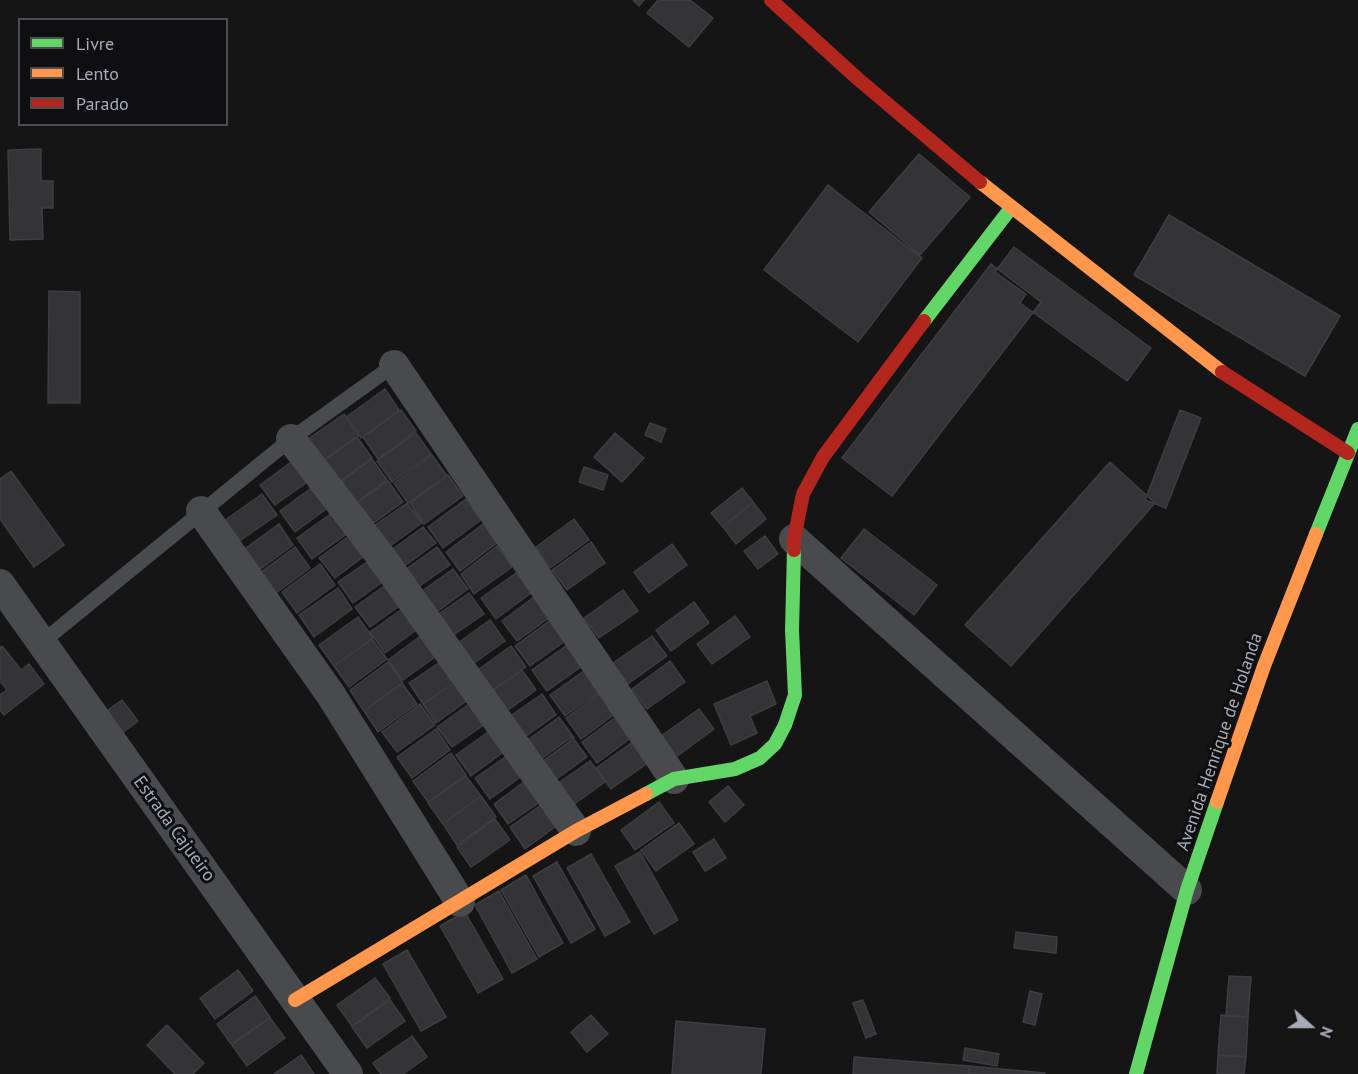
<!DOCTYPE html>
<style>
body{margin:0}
#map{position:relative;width:1358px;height:1074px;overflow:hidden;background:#151515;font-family:"PT Sans",sans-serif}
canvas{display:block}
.legend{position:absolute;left:18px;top:18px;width:210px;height:108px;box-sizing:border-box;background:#0f0f11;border:2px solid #4b4d53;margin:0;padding:8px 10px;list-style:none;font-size:18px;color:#a6abb6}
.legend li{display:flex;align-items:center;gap:12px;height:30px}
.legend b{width:30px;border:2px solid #4b4d53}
.north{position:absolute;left:1280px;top:996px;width:60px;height:60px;-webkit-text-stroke:4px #0f0f11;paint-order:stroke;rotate:111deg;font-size:16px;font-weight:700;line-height:24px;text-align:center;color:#a6abb6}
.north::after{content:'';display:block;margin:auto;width:21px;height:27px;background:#a6abb6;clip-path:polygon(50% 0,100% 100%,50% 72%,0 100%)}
</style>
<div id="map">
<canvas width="1358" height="1074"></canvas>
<ul class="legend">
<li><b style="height:8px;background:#63d668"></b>Livre</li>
<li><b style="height:8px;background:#ff974d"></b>Lento</li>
<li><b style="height:8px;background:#b3261e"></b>Parado</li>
</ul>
<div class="north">N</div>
</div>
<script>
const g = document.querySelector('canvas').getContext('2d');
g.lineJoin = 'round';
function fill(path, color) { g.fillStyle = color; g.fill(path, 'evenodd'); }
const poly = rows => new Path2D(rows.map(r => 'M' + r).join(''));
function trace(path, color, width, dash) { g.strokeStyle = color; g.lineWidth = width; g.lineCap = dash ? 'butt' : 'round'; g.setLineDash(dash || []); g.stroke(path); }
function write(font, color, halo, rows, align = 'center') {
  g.font = font + ' "PT Sans",sans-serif'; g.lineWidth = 6; g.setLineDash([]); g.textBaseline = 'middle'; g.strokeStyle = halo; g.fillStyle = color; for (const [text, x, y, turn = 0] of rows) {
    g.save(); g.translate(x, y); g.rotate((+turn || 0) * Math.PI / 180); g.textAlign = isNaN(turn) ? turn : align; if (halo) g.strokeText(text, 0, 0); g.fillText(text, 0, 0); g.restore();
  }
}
const building = poly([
 [633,0,644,0,639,6,633,0],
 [658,0,690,0,713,18,689,47,647,13,658,0],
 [41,149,41,181,53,181,53,208,42,208,43,239,10,240,8,150,41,149],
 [919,154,970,197,920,255,869,212,919,154],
 [828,185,922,258,858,342,764,270,828,185],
 [1169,215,1340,316,1305,376,1134,275,1169,215],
 [1014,247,1151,348,1127,381,1020,303,1026,294,995,272,1014,247],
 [991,264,1041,302,892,496,842,458,991,264],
 [49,291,80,292,80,403,48,403,49,291],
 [385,389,399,410,361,438,346,417,385,389],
 [401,410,416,431,378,459,363,437,401,410],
 [1180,410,1201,418,1166,508,1145,500,1180,410],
 [344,414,359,435,320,462,305,441,344,414],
 [650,423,666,429,661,442,645,435,650,423],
 [416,433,431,454,392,482,377,461,416,433],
 [615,433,644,458,622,482,594,457,615,433],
 [357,437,372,458,333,486,318,465,357,437],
 [432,455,447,476,408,503,394,483,432,455],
 [298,457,313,478,275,505,260,485,298,457],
 [372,459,387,480,349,508,334,487,372,459],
 [1110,462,1155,503,1011,666,965,625,1110,462],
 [584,467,608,475,603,490,579,482,584,467],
 [11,471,64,545,34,567,0,519,0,479,11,471],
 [448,475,463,496,424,524,410,503,448,475],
 [388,481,403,502,364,530,350,508,388,481],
 [318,483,333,504,295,532,280,511,318,483],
 [742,488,753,502,723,527,711,513,742,488],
 [262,494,277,515,238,542,224,521,262,494],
 [466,499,481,520,443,548,428,527,466,499],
 [753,502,766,519,736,544,723,527,753,502],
 [407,503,422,523,383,551,368,530,407,503],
 [336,510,351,531,312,559,297,538,336,510],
 [574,519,589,540,550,568,536,547,574,519],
 [279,524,293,545,255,573,240,552,279,524],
 [483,524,497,543,460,571,446,552,483,524],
 [423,527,436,543,398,571,386,554,423,527],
 [864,529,937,585,914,615,841,558,864,529],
 [356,531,371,551,335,578,319,558,356,531],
 [765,536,778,554,758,569,744,551,765,536],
 [591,542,605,563,567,590,552,570,591,542],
 [672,544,687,565,649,593,634,572,672,544],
 [497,546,512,567,474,594,461,574,497,546],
 [295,547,310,568,272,596,257,575,295,547],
 [437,547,450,565,411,592,399,574,437,547],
 [377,555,391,576,353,603,338,582,377,555],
 [320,564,335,585,297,613,282,592,320,564],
 [453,569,468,589,430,617,415,596,453,569],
 [519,571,534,591,496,619,481,598,519,571],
 [394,579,408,600,370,627,355,607,394,579],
 [338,588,352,609,314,637,299,615,338,588],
 [623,590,638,611,599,638,584,618,623,590],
 [469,593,484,614,445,641,430,620,469,593],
 [538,594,553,615,517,641,502,621,538,594],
 [694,602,709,623,671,651,656,630,694,602],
 [409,604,423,625,385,653,370,632,409,604],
 [735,616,750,637,712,664,697,644,735,616],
 [358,617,373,638,334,666,319,645,358,617],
 [553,618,568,639,530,666,515,646,553,618],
 [490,620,505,641,466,669,451,648,490,620],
 [426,632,441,653,403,680,388,660,426,632],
 [652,636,667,656,628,684,613,663,652,636],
 [372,639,387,659,349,687,334,666,372,639],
 [570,643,585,664,547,691,532,670,570,643],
 [2,646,21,670,29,664,44,684,4,715,0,710,0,695,7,690,0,681,0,647,2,646],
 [511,646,526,667,487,694,472,674,511,646],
 [446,658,460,679,423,704,409,683,446,658],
 [670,661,685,682,647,709,632,689,670,661],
 [388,662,403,683,364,711,350,690,388,662],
 [588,668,603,689,565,716,550,695,588,668],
 [522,670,536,690,497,718,483,697,522,670],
 [460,679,472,697,436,723,423,704,460,679],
 [767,681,776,704,750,716,757,733,731,745,714,704,767,681],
 [402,683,417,704,378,732,364,711,402,683],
 [604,690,619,711,581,739,566,718,604,690],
 [542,694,556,715,518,742,503,721,542,694],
 [476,699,491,720,452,747,437,727,476,699],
 [122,700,138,721,121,734,105,712,122,700],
 [420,704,435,725,397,752,382,732,420,704],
 [699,709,714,729,676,757,661,736,699,709],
 [620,714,635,735,597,763,582,742,620,714],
 [559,717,574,738,536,766,521,745,559,717],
 [495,727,509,748,471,776,456,755,495,727],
 [436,729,450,750,412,778,397,757,436,729],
 [572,737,587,757,548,785,534,764,572,737],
 [634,741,649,762,611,789,596,768,634,741],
 [514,751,529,771,490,799,475,778,514,751],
 [451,753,466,775,428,802,413,781,451,753],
 [590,761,605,782,566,810,551,788,590,761],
 [466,776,481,796,443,824,428,803,466,776],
 [532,776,547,797,508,824,494,804,532,776],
 [728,786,744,805,725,822,709,802,728,786],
 [481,796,496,817,457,845,443,824,481,796],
 [548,800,563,821,525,849,510,827,548,800],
 [659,802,674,823,635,850,621,830,659,802],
 [495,819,510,840,471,867,457,847,495,819],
 [679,823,694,844,656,871,641,850,679,823],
 [714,839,726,858,705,871,693,852,714,839],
 [640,852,678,920,654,934,615,866,640,852],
 [591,854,630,922,605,936,567,868,591,854],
 [557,862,595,929,571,943,533,876,557,862],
 [526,875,563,943,539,957,501,890,526,875],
 [499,891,537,959,512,973,475,905,499,891],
 [465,912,503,979,478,993,440,926,465,912],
 [1016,932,1057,937,1056,953,1014,948,1016,932],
 [407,950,446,1017,421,1031,383,964,407,950],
 [238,970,253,991,215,1019,200,998,238,970],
 [1229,976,1251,977,1248,1017,1226,1016,1229,976],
 [375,978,390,998,352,1026,337,1005,375,978],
 [1030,991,1042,994,1035,1025,1023,1022,1030,991],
 [255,996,270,1017,231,1044,217,1024,255,996],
 [390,1000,405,1021,367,1048,352,1027,390,1000],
 [863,1000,876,1034,866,1038,853,1003,863,1000],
 [591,1015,608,1034,587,1052,571,1032,591,1015],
 [1221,1015,1248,1017,1246,1057,1218,1055,1221,1015],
 [270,1018,285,1038,247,1066,232,1045,270,1018],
 [676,1021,765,1029,761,1074,672,1074,676,1021],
 [167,1025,204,1063,193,1074,175,1074,147,1045,167,1025],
 [412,1036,427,1057,403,1074,381,1074,373,1063,412,1036],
 [965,1048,999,1054,997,1066,963,1060,965,1048],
 [301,1055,314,1074,274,1074,301,1055],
 [1218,1055,1246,1057,1244,1074,1217,1074,1218,1055],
 [854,1057,969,1066,969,1074,853,1074,854,1057],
 [969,1066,1045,1073,1045,1074,969,1074,969,1066]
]);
const lane = poly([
 [41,643,291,439,394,365]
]);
const street = poly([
 [394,365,674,779],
 [291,439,379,554,576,831],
 [201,511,331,695,460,902],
 [794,539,1187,890],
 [0,584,348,1074]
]);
const fast = poly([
 [924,321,1011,208],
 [1316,534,1358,429],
 [646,794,674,779,735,769,760,758,775,744,785,725,795,695,792,630,794,550],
 [1136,1074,1187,890,1217,802]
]);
const slow = poly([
 [980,182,1222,372],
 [1217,802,1264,666,1316,534],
 [295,1000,576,831,646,794]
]);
const jam = poly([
 [771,0,858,79,980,182],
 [1222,372,1348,453],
 [794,550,794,539,803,494,823,457,924,321]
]);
const streetNames = [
 ["Avenida Henrique de Holanda",1220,742,-71],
 ["Estrada Cajueiro",174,829,54]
];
fill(building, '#343436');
trace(building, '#3d3e41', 1.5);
trace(lane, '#494a4e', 15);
trace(street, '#494a4e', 30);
trace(fast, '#63d668', 14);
trace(slow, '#ff974d', 14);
trace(jam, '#b3261e', 14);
write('18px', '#a6abb6', '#0f0f11', streetNames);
</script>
